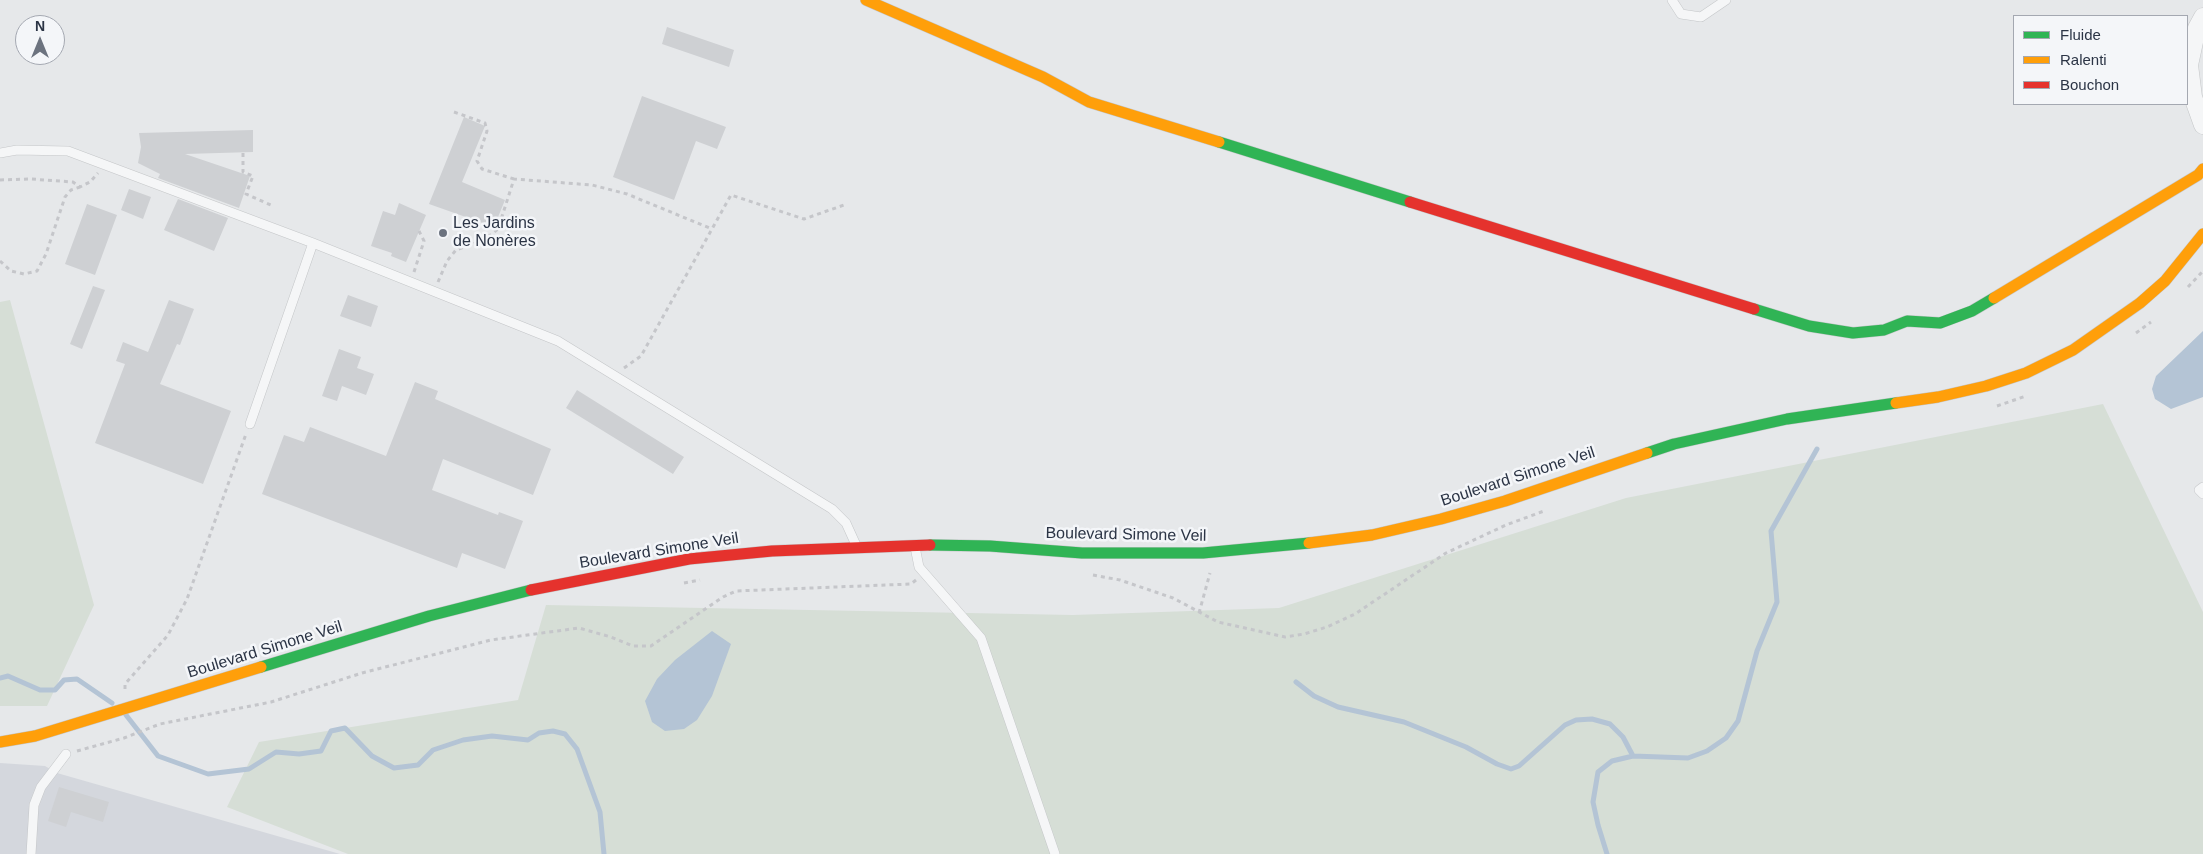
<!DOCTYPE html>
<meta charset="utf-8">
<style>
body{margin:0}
#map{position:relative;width:2203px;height:854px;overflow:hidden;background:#e6e8ea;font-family:Helvetica,sans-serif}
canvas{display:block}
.legend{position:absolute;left:2013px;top:15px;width:175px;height:90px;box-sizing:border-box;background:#f4f6f9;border:1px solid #a4a8b1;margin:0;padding:6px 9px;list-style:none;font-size:15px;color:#2b3445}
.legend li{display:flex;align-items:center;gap:10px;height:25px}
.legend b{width:25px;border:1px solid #a4a8b1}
.north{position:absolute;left:15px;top:15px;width:50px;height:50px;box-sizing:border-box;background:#f4f6f9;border:1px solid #a4a8b1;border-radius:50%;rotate:0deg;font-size:14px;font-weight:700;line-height:20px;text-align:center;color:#2b3445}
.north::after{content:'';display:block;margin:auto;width:18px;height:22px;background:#6c737f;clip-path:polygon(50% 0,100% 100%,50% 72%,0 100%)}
</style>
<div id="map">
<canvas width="2203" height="854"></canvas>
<ul class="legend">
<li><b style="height:6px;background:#30b455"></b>Fluide</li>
<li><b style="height:6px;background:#ff9f0a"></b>Ralenti</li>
<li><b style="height:6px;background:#e5322d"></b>Bouchon</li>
</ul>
<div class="north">N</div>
</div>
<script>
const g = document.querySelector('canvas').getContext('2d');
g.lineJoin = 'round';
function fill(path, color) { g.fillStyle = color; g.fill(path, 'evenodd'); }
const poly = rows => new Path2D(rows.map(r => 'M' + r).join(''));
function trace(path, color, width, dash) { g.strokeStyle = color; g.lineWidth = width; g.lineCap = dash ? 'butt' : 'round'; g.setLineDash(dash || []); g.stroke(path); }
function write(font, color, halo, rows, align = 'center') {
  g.font = font + ' Helvetica,sans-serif'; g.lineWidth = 5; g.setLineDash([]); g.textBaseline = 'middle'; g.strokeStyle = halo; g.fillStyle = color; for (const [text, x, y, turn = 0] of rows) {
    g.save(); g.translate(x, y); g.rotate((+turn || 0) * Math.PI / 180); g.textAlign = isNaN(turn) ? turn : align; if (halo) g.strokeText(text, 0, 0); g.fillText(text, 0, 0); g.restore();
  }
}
const built = poly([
 [0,763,45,766,57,773,340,854,0,854]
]);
const green = poly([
 [10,300,94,605,47,706,0,706,0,302],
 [2103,404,2203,612,2203,854,348,854,227,807,259,742,518,700,546,605,1073,615,1279,608,1626,498]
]);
const water = poly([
 [2203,331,2203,397,2171,409,2155,399,2152,389,2156,376],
 [712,631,731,644,712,696,697,720,684,729,665,731,652,722,645,701,657,679,675,660]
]);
const stream = poly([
 [0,678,8,676,40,690,55,690,64,680,77,679,112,703],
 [1296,682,1314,696,1338,707,1404,722,1466,747,1497,764,1511,769,1519,766,1565,725,1576,720,1592,719,1610,724,1623,737,1633,756],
 [126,715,158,756,208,774,249,769,276,752,299,754,321,751,331,731,345,728,372,756,394,768,418,765,433,750,463,740,492,736,528,740,539,733,553,731,565,734,577,749,600,812,604,854],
 [1607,854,1598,825,1593,802,1598,772,1612,761,1633,756,1688,758,1707,751,1726,738,1738,721,1757,651,1777,602,1771,531,1817,449]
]);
const building = poly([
 [667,27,734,50,729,67,662,44],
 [642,96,726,127,717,149,696,141,674,200,613,177],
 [464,117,485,126,462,182,505,200,494,227,429,204],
 [253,130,253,152,185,154,250,176,239,208,158,178,160,174,138,163,141,147,139,133],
 [129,189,151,197,143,219,121,210],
 [178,199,228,218,214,251,164,230],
 [399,203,426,215,406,262,391,256,392,253,371,246,383,211,395,215],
 [87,204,117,215,95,275,65,264],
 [93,286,105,290,82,349,70,344],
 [348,295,378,306,371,327,340,316],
 [169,300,194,309,180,345,177,344,160,384,231,411,203,484,95,443,125,364,116,361,123,342,148,352],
 [339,349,361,357,357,368,374,374,366,395,342,386,337,401,322,396],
 [415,382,438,391,435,399,551,449,533,495,443,459,432,490,498,515,499,512,523,521,505,569,462,553,457,568,262,494,284,435,304,442,310,427,386,456],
 [577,390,684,457,673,474,566,408],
 [59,787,109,802,103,822,71,812,66,827,48,821]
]);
const path = poly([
 [454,112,485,123,487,131,477,161,482,169,514,179],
 [243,153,243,172,253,176,246,194,273,206],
 [0,180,31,179,73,182,80,187,90,182,98,173],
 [0,261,11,271,24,274,37,271,46,254,65,197,71,190,80,187],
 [414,272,424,241,419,231],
 [438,282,447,261,456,250,484,240,498,229,514,179,592,185,627,194,712,229],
 [2188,287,2203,271],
 [2136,333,2151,322],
 [624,368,641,356,731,195,804,219,844,205],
 [1997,406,2026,396],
 [1093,575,1120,580,1173,598,1218,622,1285,637,1304,634,1327,627,1355,614,1446,553,1506,525,1544,511],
 [684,583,700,580],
 [1199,613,1210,573],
 [125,689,125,684,168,635,187,599,246,434],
 [77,751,124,738,160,724,271,702,362,673,491,640,579,628,611,637,633,646,651,646,723,597,736,591,911,584,916,580]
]);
const lane = poly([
 [1672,0,1681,14,1701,17,1726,0],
 [0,153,17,150,68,151,313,243,558,341,832,509,846,523,856,545],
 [250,424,313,243],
 [2203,487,2199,490,2203,494],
 [915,547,919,567,981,638,1055,854],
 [31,854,34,805,41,787,66,754]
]);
const street = poly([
 [2203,17,2197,28,2189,65,2193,97,2203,125]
]);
const fast = poly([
 [1219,142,1410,202],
 [1754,309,1809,326,1853,333,1884,330,1907,321,1940,323,1972,311,1994,298],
 [1647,453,1674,444,1787,419,1896,403],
 [930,545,990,546,1082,553,1203,553,1309,543],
 [261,667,429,616,531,590]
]);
const slow = poly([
 [866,0,1043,77,1089,102,1219,142],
 [1994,298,2198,175,2203,169],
 [1896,403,1938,397,1986,386,2026,373,2073,350,2140,303,2165,281,2203,234],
 [1309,543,1372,535,1441,519,1505,501,1647,453],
 [0,742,35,736,261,667]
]);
const jam = poly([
 [1410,202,1754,309],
 [531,590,689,559,772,551,930,545]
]);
const markers = [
 [443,233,5,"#6c737f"]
];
const poiNames = [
 ["Les Jardins",453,224],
 ["de Nonères",453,242]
];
const streetNames = [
 ["Boulevard Simone Veil",1518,477,-18],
 ["Boulevard Simone Veil",1126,535,1],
 ["Boulevard Simone Veil",659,551,-9],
 ["Boulevard Simone Veil",265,650,-17]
];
fill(built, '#d4d7dd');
fill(green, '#d6ded6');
fill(water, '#b4c4d5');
trace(stream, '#b4c4d5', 5);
fill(building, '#ced0d3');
trace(lane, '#c4c6c8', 10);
trace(street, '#c4c6c8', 19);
trace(fast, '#c4c6c8', 12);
trace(slow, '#c4c6c8', 12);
trace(jam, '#c4c6c8', 12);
trace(path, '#c5c6ca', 3, [4, 4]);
trace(lane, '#f5f6f7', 9);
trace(street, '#f5f6f7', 18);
trace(fast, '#30b455', 11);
trace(slow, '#ff9f0a', 11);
trace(jam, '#e5322d', 11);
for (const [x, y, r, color] of markers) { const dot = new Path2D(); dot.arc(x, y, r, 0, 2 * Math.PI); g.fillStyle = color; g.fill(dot); trace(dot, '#f4f6f9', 2); }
write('16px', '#2b3445', '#f4f6f9', poiNames, 'left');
write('16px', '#2b3445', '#f4f6f9', streetNames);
</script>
